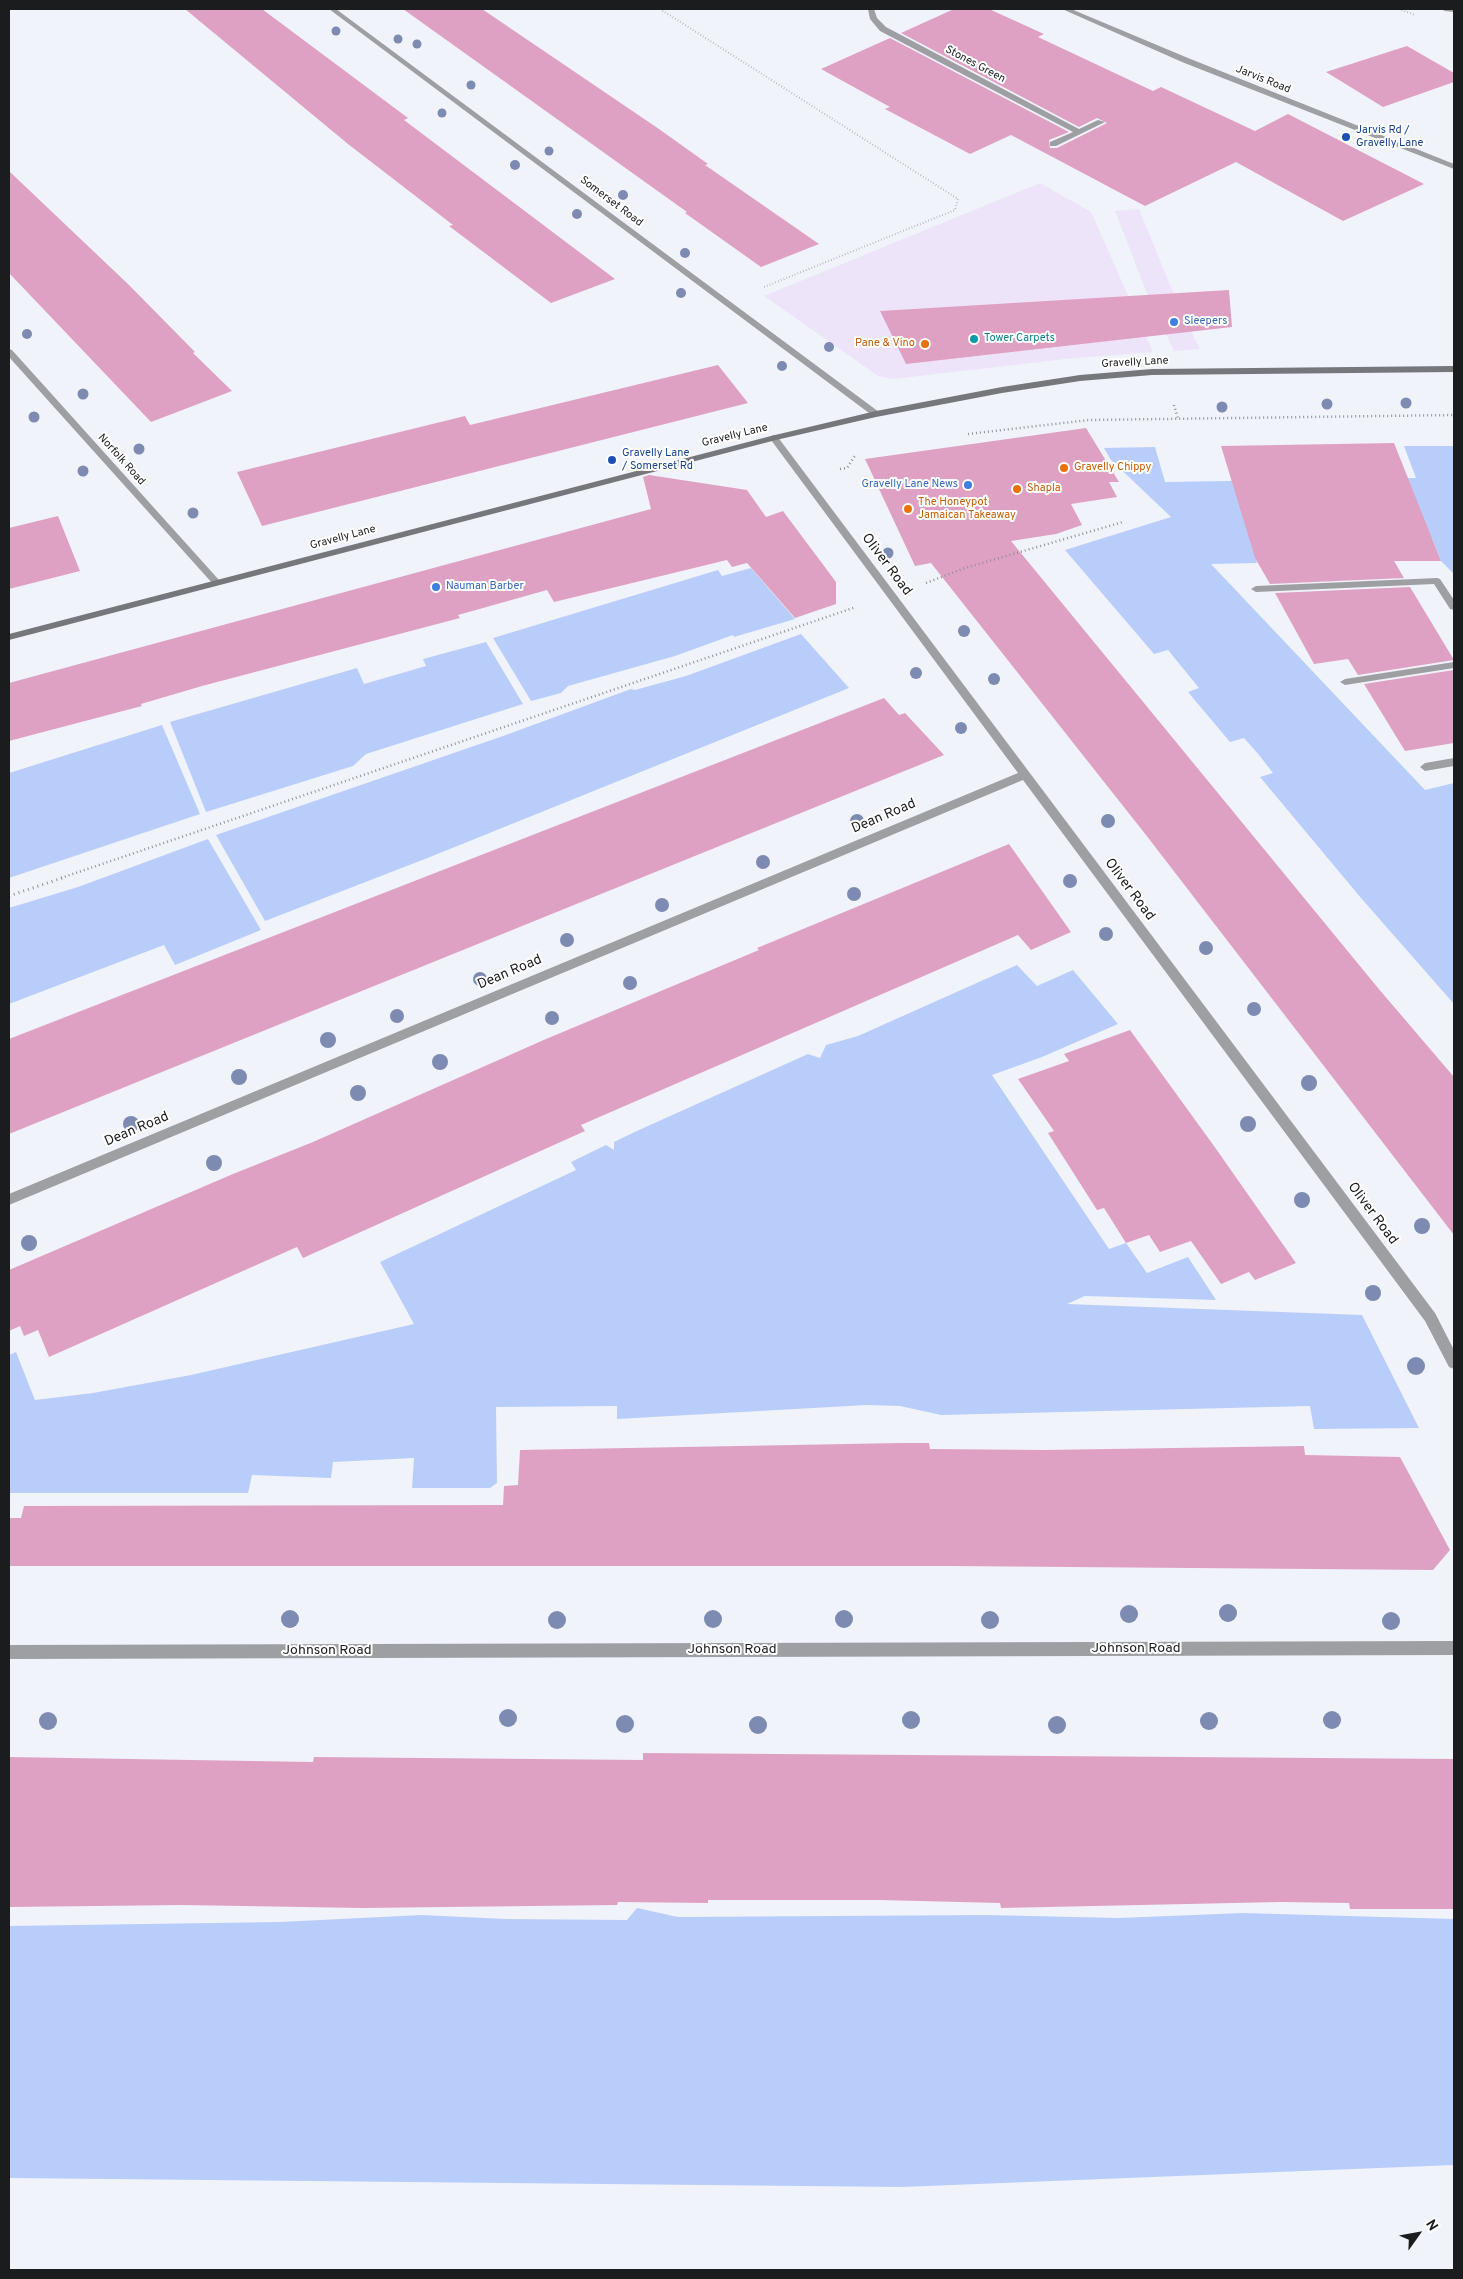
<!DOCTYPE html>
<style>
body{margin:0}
#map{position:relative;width:1463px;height:2279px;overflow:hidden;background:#f0f3fa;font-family:Overpass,sans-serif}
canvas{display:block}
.frame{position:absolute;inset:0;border:10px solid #1b1c1e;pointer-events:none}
.north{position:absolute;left:1393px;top:2209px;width:50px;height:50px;-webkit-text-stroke:4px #fff;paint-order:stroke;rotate:58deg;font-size:14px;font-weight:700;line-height:20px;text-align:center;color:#1b1c1e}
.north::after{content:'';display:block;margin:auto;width:18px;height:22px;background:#1b1c1e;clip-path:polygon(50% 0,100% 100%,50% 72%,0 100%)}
</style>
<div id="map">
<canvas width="1463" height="2279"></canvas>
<div class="frame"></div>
<div class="north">N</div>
</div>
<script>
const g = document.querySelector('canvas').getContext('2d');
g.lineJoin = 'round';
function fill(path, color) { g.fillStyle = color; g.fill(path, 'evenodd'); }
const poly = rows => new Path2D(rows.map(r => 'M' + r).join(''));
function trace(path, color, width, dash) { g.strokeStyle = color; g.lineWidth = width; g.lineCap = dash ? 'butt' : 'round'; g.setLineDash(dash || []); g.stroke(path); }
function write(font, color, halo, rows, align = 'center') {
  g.font = font + ' Overpass,sans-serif'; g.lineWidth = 4; g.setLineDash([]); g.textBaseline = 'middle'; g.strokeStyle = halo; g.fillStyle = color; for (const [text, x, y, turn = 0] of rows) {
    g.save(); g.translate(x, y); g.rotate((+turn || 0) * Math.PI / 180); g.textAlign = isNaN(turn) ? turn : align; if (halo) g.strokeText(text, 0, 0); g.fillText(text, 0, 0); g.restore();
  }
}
const commercial = poly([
 [1040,183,1091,212,1153,352,1066,359,893,379,878,376,764,296],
 [1139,209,1179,307,1200,349,1174,351,1148,296,1115,211]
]);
const green = poly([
 [1404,446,1454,446,1454,574,1441,561,1432,538,1250,541,1257,563,1211,564,1425,790,1454,783,1454,1004,1361,898,1260,777,1273,773,1259,755,1244,738,1230,742,1188,692,1199,688,1168,650,1154,654,1065,550,1171,517,1111,460,1104,448,1155,447,1165,482,1416,478],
 [751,568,795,619,734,637,733,635,675,656,568,686,561,693,531,701,493,638,718,570,722,576],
 [801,634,849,688,430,857,265,921,216,835,503,736,631,689,635,690,686,676],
 [486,642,523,704,366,754,353,766,206,812,170,722,357,668,364,684,426,666,423,659],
 [162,725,200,814,9,878,9,773],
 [208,839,261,930,175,965,164,945,9,1004,9,908,78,887],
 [1017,965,1037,986,1073,970,1118,1024,1042,1057,992,1075,1109,1249,1126,1243,1147,1273,1188,1257,1216,1300,1085,1296,1067,1304,1362,1315,1419,1428,1314,1429,1310,1406,941,1415,900,1406,867,1405,617,1419,617,1406,496,1407,497,1483,490,1488,412,1488,414,1458,333,1462,331,1478,252,1475,248,1493,9,1493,9,1355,16,1352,35,1400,93,1393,191,1375,414,1324,380,1262,576,1170,571,1162,606,1145,614,1150,614,1142,639,1130,808,1054,820,1058,826,1045,858,1036],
 [637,1908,678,1917,986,1915,1119,1918,1243,1913,1454,1919,1454,2165,902,2187,9,2178,9,1926,280,1922,421,1915,506,1919,627,1920]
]);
const building = poly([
 [185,9,262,9,408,118,404,120,615,279,551,303,449,226,453,225,348,144],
 [403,9,482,9,659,129,708,164,705,165,819,244,761,267,685,213,687,212],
 [954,9,989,9,1044,34,1038,37,1153,91,1161,87,1255,131,1288,114,1424,184,1343,221,1236,162,1145,206,1011,135,970,154,885,109,890,107,821,69,890,38,1069,132,1049,140,1050,148,1057,148,1107,123,1097,118,1079,127,901,33],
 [1407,46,1454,73,1454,82,1383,107,1326,72],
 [9,171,129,285,195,352,193,353,232,391,151,422,9,273],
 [1229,290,1232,327,906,364,880,311],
 [718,365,748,403,262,526,237,472,465,416,470,425],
 [1086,428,1119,482,1109,482,1117,497,1071,504,1082,525,1056,534,1011,541,1378,988,1454,1077,1454,1235,1146,835,931,563,915,566,865,459],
 [1394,443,1441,561,1394,561,1404,578,1270,584,1255,558,1221,446],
 [649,475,747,490,766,517,783,511,836,582,836,604,795,618,747,563,732,567,727,560,554,602,547,590,458,615,460,618,202,686,141,704,142,706,9,741,9,683,651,509,643,477],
 [58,516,80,571,9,589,9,528],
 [1410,587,1454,660,1358,675,1348,659,1314,664,1275,593],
 [1454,670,1454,743,1405,751,1364,684],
 [884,698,899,715,905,713,944,755,9,1134,9,1039],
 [1009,844,1071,932,1031,950,1018,935,581,1125,585,1131,303,1258,297,1247,49,1357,38,1330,24,1336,20,1326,9,1331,9,1270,233,1174,313,1142,546,1039,759,950,757,948],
 [1130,1030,1214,1146,1296,1263,1255,1280,1249,1272,1221,1284,1191,1241,1160,1252,1149,1235,1126,1243,1104,1208,1097,1210,1048,1133,1054,1131,1018,1079,1069,1061,1064,1054],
 [902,1443,929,1443,930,1449,1044,1450,1304,1446,1305,1455,1400,1457,1450,1550,1433,1570,950,1566,9,1566,9,1518,21,1518,24,1506,503,1505,504,1486,518,1485,520,1450],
 [643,1753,1454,1759,1454,1909,1350,1909,1349,1903,1280,1902,1001,1908,1000,1903,879,1900,708,1900,708,1903,618,1902,617,1905,362,1908,183,1905,9,1907,9,1757,313,1762,314,1757,643,1760]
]);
const pathFar2 = poly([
 [660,9,958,199,955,210,764,287],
 [1399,9,1415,15]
]);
const pathFar1 = poly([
 [1174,405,1178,419],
 [968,434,1089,420,1454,415],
 [840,469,847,468,856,454],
 [926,583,965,568,1123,522],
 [61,878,856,607]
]);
const path = poly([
 [9,896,65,877]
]);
const lane = poly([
 [1437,578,1440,579,1454,600,1454,610,1450,609,1434,584,1256,592,1251,589,1256,586,1437,578],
 [1454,662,1454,668,1345,685,1340,682,1345,679,1454,662],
 [1454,758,1454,766,1425,771,1420,767,1425,763,1454,758]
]);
const street = poly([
 [329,9,336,9,879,412,879,416,873,416,329,9],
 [868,9,874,9,877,18,886,27,1079,129,1098,120,1105,122,1056,146,1050,146,1050,142,1073,132,880,31,870,19,868,9],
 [1062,9,1071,9,1188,58,1454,164,1454,169,1182,62,1062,9],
 [1443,9,1454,9,1454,12,1444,11,1443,9],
 [9,349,12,350,219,580,219,584,213,584,9,357,9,349],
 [774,435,777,436,1435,1313,1454,1350,1454,1369,1449,1367,1425,1321,1023,780,9,1205,9,1194,1018,773,771,440,771,436,774,435],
 [1454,1641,1454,1655,9,1659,9,1645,1454,1641]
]);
const secondary = poly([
 [1454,366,1454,372,1152,375,1080,381,1002,393,876,417,776,440,9,640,9,634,771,436,876,411,1002,387,1080,375,1152,369,1454,366]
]);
const trees = [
 [336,31,4.5],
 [398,39,4.5],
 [417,44,4.5],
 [471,85,4.5],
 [442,113,4.5],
 [549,151,4.5],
 [515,165,5],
 [623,195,5],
 [577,214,5],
 [685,253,5],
 [681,293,5],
 [27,334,5],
 [829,347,5],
 [782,366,5],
 [83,394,5.5],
 [1406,403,5.5],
 [1327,404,5.5],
 [1222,407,5.5],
 [34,417,5.5],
 [139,449,5.5],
 [83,471,5.5],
 [193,513,5.5],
 [888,553,5.5],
 [964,631,6],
 [916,673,6],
 [994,679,6],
 [961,728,6],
 [857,821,7],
 [1108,821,7],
 [763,862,7],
 [1070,881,7],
 [854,894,7],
 [662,905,7],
 [1106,934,7],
 [567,940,7],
 [1206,948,7],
 [480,979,7],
 [630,983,7],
 [1254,1009,7],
 [397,1016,7],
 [552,1018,7],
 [328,1040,8],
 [440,1062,8],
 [239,1077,8],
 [1309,1083,8],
 [358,1093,8],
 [131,1124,8],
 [1248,1124,8],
 [214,1163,8],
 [1302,1200,8],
 [1422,1226,8],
 [29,1243,8],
 [1373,1293,8],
 [1416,1366,9],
 [1228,1613,9],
 [1129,1614,9],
 [290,1619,9],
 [713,1619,9],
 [844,1619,9],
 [557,1620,9],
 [990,1620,9],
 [1391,1621,9],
 [508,1718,9],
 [911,1720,9],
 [1332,1720,9],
 [48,1721,9],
 [1209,1721,9],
 [625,1724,9],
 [758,1725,9],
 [1057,1725,9]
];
const markers = [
 [1346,137,5,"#1a4fb4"],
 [1174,322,5,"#3f7fe0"],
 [974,339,5,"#0f9aa8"],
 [925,344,5,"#e8710a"],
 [612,460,5,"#1a4fb4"],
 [1064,468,5,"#e8710a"],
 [968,485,5,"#3f7fe0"],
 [1017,489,5,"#e8710a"],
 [908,509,5,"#e8710a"],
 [436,587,5,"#3f7fe0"]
];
const farStreetnames = [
 ["Stones Green",975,65,28],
 ["Jarvis Road",1263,80,22],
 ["Somerset Road",611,202,37],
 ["Gravelly Lane",1135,363,-3],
 ["Gravelly Lane",735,436,-14],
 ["Norfolk Road",121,460,48],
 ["Gravelly Lane",343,538,-15]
];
const farTransitnames = [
 ["Jarvis Rd /",1356,131],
 ["Gravelly Lane",1356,144],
 ["Gravelly Lane",622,454],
 ["/ Somerset Rd",622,467]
];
const farShopnames = [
 ["Sleepers",1184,322],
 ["Gravelly Lane News",958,485,"right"],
 ["Nauman Barber",446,587]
];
const farCulturenames = [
 ["Tower Carpets",984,339]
];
const farFoodnames = [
 ["Pane & Vino",915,344,"right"],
 ["Gravelly Chippy",1074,468],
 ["Shapla",1027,489],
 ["The Honeypot",918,503],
 ["Jamaican Takeaway",918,516]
];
const streetNames = [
 ["Oliver Road",886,565,53],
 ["Dean Road",884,817,-23],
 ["Oliver Road",1129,890,53],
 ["Dean Road",510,973,-23],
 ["Dean Road",137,1130,-23],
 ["Oliver Road",1372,1214,53],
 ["Johnson Road",1136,1649],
 ["Johnson Road",732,1650],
 ["Johnson Road",327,1651]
];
fill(commercial, '#eee4f9');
fill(green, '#b9cdfb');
fill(building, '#dfa1c3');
trace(pathFar2, '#909297', 2, [0.5, 2.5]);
trace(pathFar1, '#909297', 2.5, [1, 3]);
trace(path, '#909297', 3, [1, 4]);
fill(lane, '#9d9fa2');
fill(street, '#9d9fa2');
fill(secondary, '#75777b');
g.fillStyle = '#7d8bb2';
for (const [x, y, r] of trees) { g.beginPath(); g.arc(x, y, r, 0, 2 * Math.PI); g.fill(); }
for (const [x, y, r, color] of markers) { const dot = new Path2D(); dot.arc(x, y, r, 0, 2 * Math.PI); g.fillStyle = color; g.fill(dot); trace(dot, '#fff', 2); }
write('11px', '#1b1c1e', '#fff', farStreetnames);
write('11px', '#164399', '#fff', farTransitnames, 'left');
write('11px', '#366cbe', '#fff', farShopnames, 'left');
write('11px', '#0d838f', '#fff', farCulturenames, 'left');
write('11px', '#c56008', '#fff', farFoodnames, 'left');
write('14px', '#1b1c1e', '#fff', streetNames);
</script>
